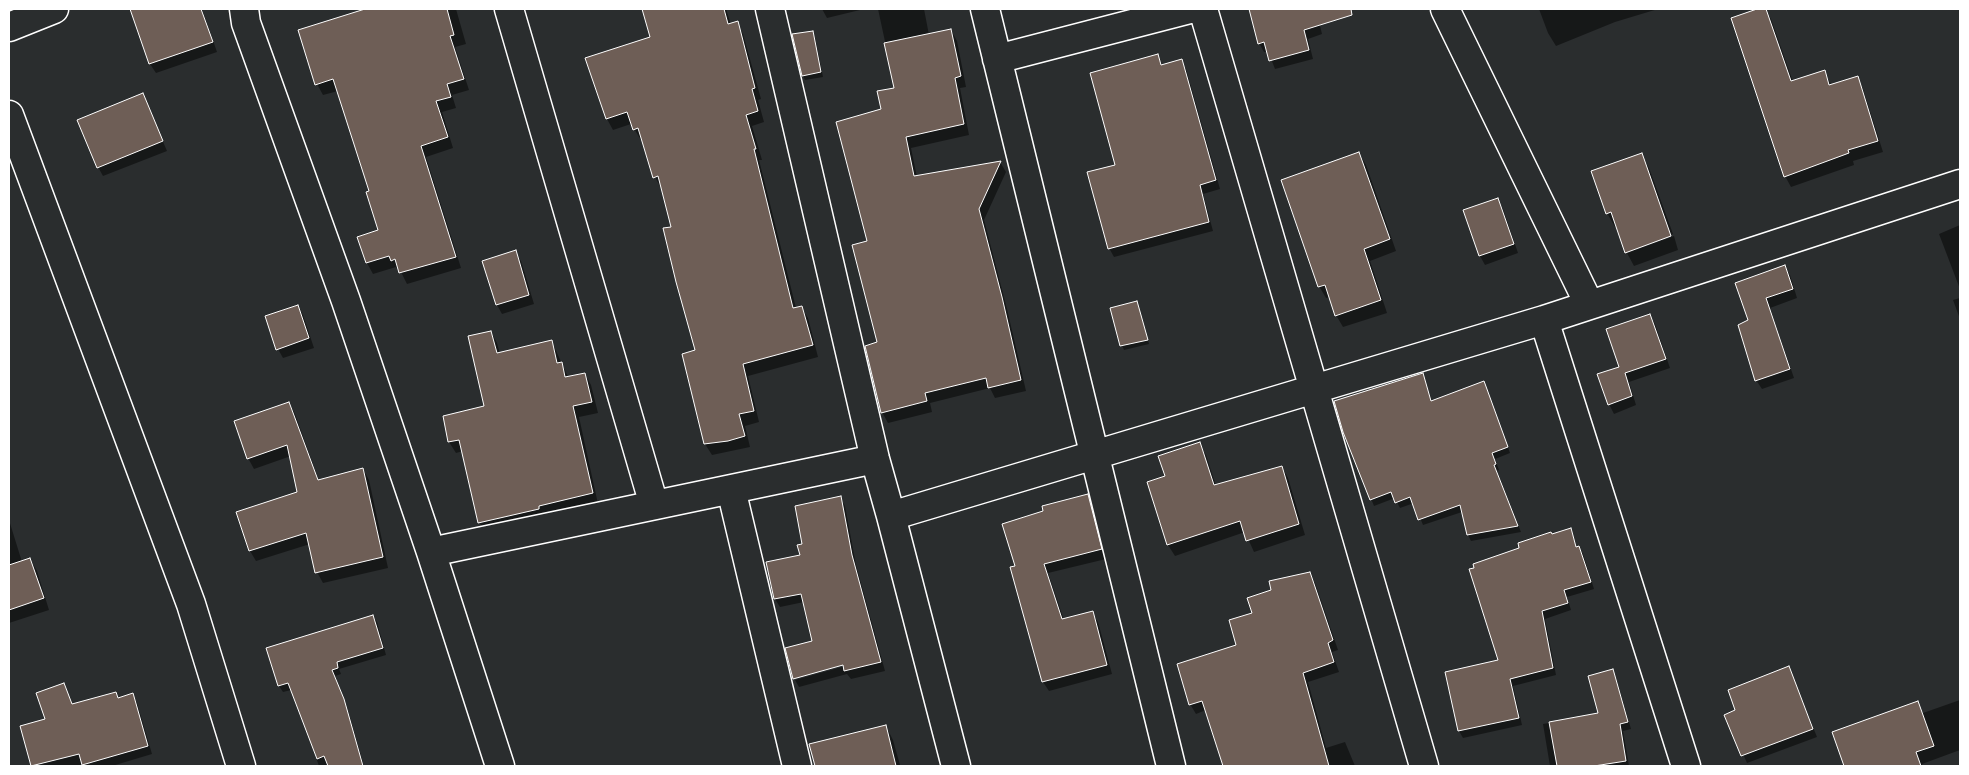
<!DOCTYPE html>
<style>
body{margin:0}
#map{position:relative;width:1969px;height:775px;overflow:hidden;background:#2a2d2e;font-family:Kalam,sans-serif}
canvas{display:block}
.frame{position:absolute;inset:0;border:10px solid #fff;pointer-events:none}
</style>
<div id="map">
<canvas width="1969" height="775"></canvas>
<div class="frame"></div>
</div>
<script>
const g = document.querySelector('canvas').getContext('2d');
g.lineJoin = 'round';
function fill(path, color) { g.fillStyle = color; g.fill(path, 'evenodd'); }
const poly = rows => new Path2D(rows.map(r => 'M' + r).join(''));
function trace(path, color, width, dash) { g.strokeStyle = color; g.lineWidth = width; g.lineCap = dash ? 'butt' : 'round'; g.setLineDash(dash || []); g.stroke(path); }
const shadow = poly([
 [132,9,202,9,217,52,156,73,150,64],
 [370,9,456,9,466,44,455,47,469,90,452,95,456,108,442,112,453,148,426,157,461,268,407,284,400,270,398,271,396,267,373,274,367,263,359,238,380,231,371,192,338,91,323,95,317,84,300,30],
 [643,9,726,9,731,25,737,23,743,34,761,99,758,100,764,122,752,126,762,160,759,160,796,308,801,307,808,318,818,357,748,376,759,422,745,426,750,447,712,455,705,444,697,351,673,227,662,188,661,188,655,177,643,140,641,140,631,124,613,130,607,119,652,38],
 [822,9,864,9,827,18],
 [878,9,924,9,929,35,951,30,957,41,966,87,960,88,969,135,911,148,917,177,1000,162,1006,172,984,220,1007,309,1026,391,995,398,990,388,930,403,932,412,888,423,882,412,879,343,869,242,883,110,895,88],
 [1250,9,1316,9,1322,34,1308,39,1313,59,1275,69,1268,51,1264,52,1259,43],
 [1539,9,1658,9,1615,22,1556,46,1548,33],
 [1761,9,1765,9,1771,19,1793,82,1824,72,1832,86,1857,77,1863,89,1883,152,1853,161,1854,165,1791,187,1785,176,1732,19],
 [813,32,815,37,823,77,805,80,803,76],
 [1157,55,1163,66,1181,61,1186,69,1220,189,1203,194,1213,231,1114,257,1109,248,1116,166],
 [143,95,167,151,103,176,98,167],
 [1359,153,1366,165,1396,251,1370,261,1387,313,1343,327,1336,315,1331,297,1326,298,1319,286],
 [1641,154,1649,168,1673,234,1627,251,1627,253,1617,226,1615,227,1607,213],
 [1498,200,1503,209,1518,253,1485,265,1480,256],
 [1960,225,1960,289,1939,234],
 [1674,236,1678,250,1634,266,1627,253],
 [515,252,521,261,534,304,502,314,497,305,484,262],
 [1784,266,1790,275,1797,298,1770,308,1794,378,1762,389,1756,380,1739,326,1750,321],
 [1960,298,1960,319,1953,300],
 [1137,302,1149,344,1124,350,1122,345],
 [298,306,303,315,314,348,283,358,278,349],
 [1650,315,1655,324,1670,368,1629,382,1636,405,1614,414,1609,404,1620,368],
 [491,332,497,343,500,354,552,342,568,377,585,374,591,385,598,413,579,417,598,504,486,533,479,522,463,451,456,453,449,442,444,417,486,407],
 [1423,374,1432,401,1484,383,1510,453,1495,459,1499,470,1497,471,1521,532,1471,541,1468,535,1462,512,1423,525,1414,503,1400,508,1395,498,1374,506,1344,432],
 [289,403,295,414,319,481,363,469,369,480,388,568,323,583,317,572,310,544,256,561,250,551,299,493,291,456,254,469,248,458],
 [1199,444,1206,455,1216,486,1282,467,1288,478,1305,535,1254,552,1245,532,1175,556,1168,545,1166,477],
 [1088,496,1093,505,1106,559,1048,573,1064,620,1092,613,1098,622,1112,674,1049,691,1043,682,1012,568,1017,567],
 [840,497,845,506,856,565,885,671,851,679,847,674,799,687,795,680,849,665,849,662,795,677,795,679,786,648,813,642,804,602,780,607,775,599,768,563,801,556,799,546,804,545,796,507],
 [9,520,22,562,30,559,37,571,49,610,9,623],
 [1570,530,1577,548,1579,547,1583,554,1594,589,1567,597,1571,610,1545,619,1556,675,1513,686,1522,725,1463,738,1459,731,1500,661,1521,549,1552,535],
 [1309,573,1315,583,1338,650,1332,652,1339,672,1308,682,1326,748,1345,742,1355,766,1223,766,1206,710,1196,714,1190,704,1238,646,1254,614,1272,590],
 [373,616,377,622,386,655,339,669,341,674,335,676,347,707,364,766,319,766,310,741,312,741,291,690,283,692,279,686,268,649],
 [1789,668,1817,737,1747,763,1726,716,1737,711],
 [1612,671,1616,678,1631,729,1623,731,1629,766,1550,766,1543,724,1600,714],
 [64,685,73,705,116,693,119,699,133,695,137,703,152,754,112,766,33,766,22,726,47,719],
 [1960,700,1960,750,1922,764,1923,766,1844,766,1834,733,1917,703,1923,713],
 [886,726,893,740,900,765,903,766,816,766,811,745]
]);
const building = poly([
 [130,9,201,9,213,42,149,64,130,9],
 [365,9,447,9,454,35,450,36,464,79,447,84,451,97,436,101,448,137,421,146,456,257,399,273,395,259,391,261,389,256,366,263,357,237,378,230,366,192,369,191,333,79,315,85,298,30,365,9],
 [642,9,724,9,728,24,738,21,755,88,752,89,758,111,746,115,756,149,754,149,793,308,802,306,813,345,743,364,754,411,739,414,745,436,728,441,704,444,682,354,695,350,676,282,663,228,671,227,658,176,653,178,638,128,633,130,627,112,606,119,585,58,650,37,642,9],
 [1249,9,1351,9,1352,15,1304,30,1309,50,1269,61,1264,42,1258,44,1249,9],
 [1757,9,1766,9,1791,81,1825,70,1829,85,1858,76,1878,141,1848,150,1849,153,1784,177,1731,18,1757,9],
 [951,29,961,76,955,78,964,124,906,137,914,176,1001,161,979,209,1002,297,1021,380,988,388,986,378,925,393,927,401,881,413,865,346,877,342,852,245,867,241,836,122,881,109,877,91,894,88,884,43,951,29],
 [813,31,821,72,802,76,792,34,813,31],
 [1158,54,1161,65,1182,59,1216,180,1200,185,1209,222,1108,249,1087,172,1115,165,1090,73,1158,54],
 [143,93,163,141,97,168,77,120,143,93],
 [1359,152,1390,239,1364,249,1381,300,1335,316,1325,285,1318,287,1281,180,1359,152],
 [1642,153,1671,236,1625,253,1611,212,1606,214,1591,171,1642,153],
 [1498,198,1514,244,1479,256,1463,210,1498,198],
 [516,250,529,295,496,305,482,261,516,250],
 [1785,265,1793,289,1766,298,1790,369,1755,381,1738,325,1748,320,1735,283,1785,265],
 [1137,301,1148,340,1120,346,1110,308,1137,301],
 [298,305,309,338,276,350,265,316,298,305],
 [1650,314,1666,359,1625,373,1632,396,1608,405,1597,374,1619,367,1606,329,1650,314],
 [491,331,497,353,552,340,557,363,562,362,565,377,585,373,592,402,573,406,593,493,539,506,539,509,478,523,459,440,448,442,443,416,484,406,468,336,491,331],
 [1423,373,1431,401,1484,381,1508,447,1492,453,1496,464,1494,465,1518,526,1467,535,1460,505,1418,520,1410,497,1395,503,1391,492,1370,500,1343,432,1334,401,1423,373],
 [289,402,318,480,363,468,383,557,315,573,306,533,249,551,236,512,297,492,287,445,247,459,234,421,289,402],
 [1200,442,1214,485,1282,466,1299,524,1246,541,1240,521,1167,545,1147,482,1165,476,1158,456,1200,442],
 [1088,494,1102,549,1044,564,1062,619,1093,611,1107,665,1042,682,1010,567,1015,566,1002,524,1043,511,1042,506,1088,494],
 [841,496,852,555,881,662,844,671,843,665,793,679,785,648,812,641,801,594,774,599,766,562,800,555,797,545,802,544,795,506,841,496],
 [1571,528,1576,547,1579,546,1591,582,1564,590,1568,603,1542,611,1553,668,1510,679,1519,718,1458,731,1445,672,1498,660,1469,569,1474,568,1473,564,1519,548,1518,543,1551,532,1552,534,1571,528],
 [30,558,44,598,9,610,9,565,30,558],
 [1310,572,1333,640,1328,643,1334,662,1303,673,1329,766,1223,766,1202,701,1189,705,1177,664,1236,645,1229,620,1252,613,1247,598,1271,590,1269,581,1310,572],
 [373,615,383,648,337,662,338,668,332,670,344,699,363,766,328,766,324,756,317,759,288,683,278,686,266,648,373,615],
 [1789,666,1813,729,1741,756,1724,715,1735,710,1728,690,1789,666],
 [1613,669,1628,722,1620,724,1626,761,1594,766,1557,766,1549,722,1598,713,1588,676,1613,669],
 [64,683,72,704,116,692,118,698,133,693,148,746,82,765,79,754,31,766,20,726,45,719,36,693,64,683],
 [1918,701,1934,746,1916,752,1921,766,1844,766,1832,732,1918,701],
 [886,725,896,766,815,766,809,744,886,725]
]);
const street = poly([
 [244,9,246,23,346,301,431,552,500,766],
 [509,9,654,505],
 [770,9,875,459,891,516,956,766],
 [985,9,1171,766],
 [1203,9,1424,766],
 [1445,9,1589,304],
 [9,27,54,9],
 [997,59,1190,9],
 [9,115,191,604,241,766],
 [1544,320,1686,766],
 [731,489,797,766],
 [891,516,1544,320,1960,184],
 [431,552,875,459]
]);
fill(shadow, '#0007');
fill(building, '#6e5e56');
trace(building, '#fff', 1);
trace(street, '#fff', 31);
trace(street, '#2a2d2e', 28);
</script>
